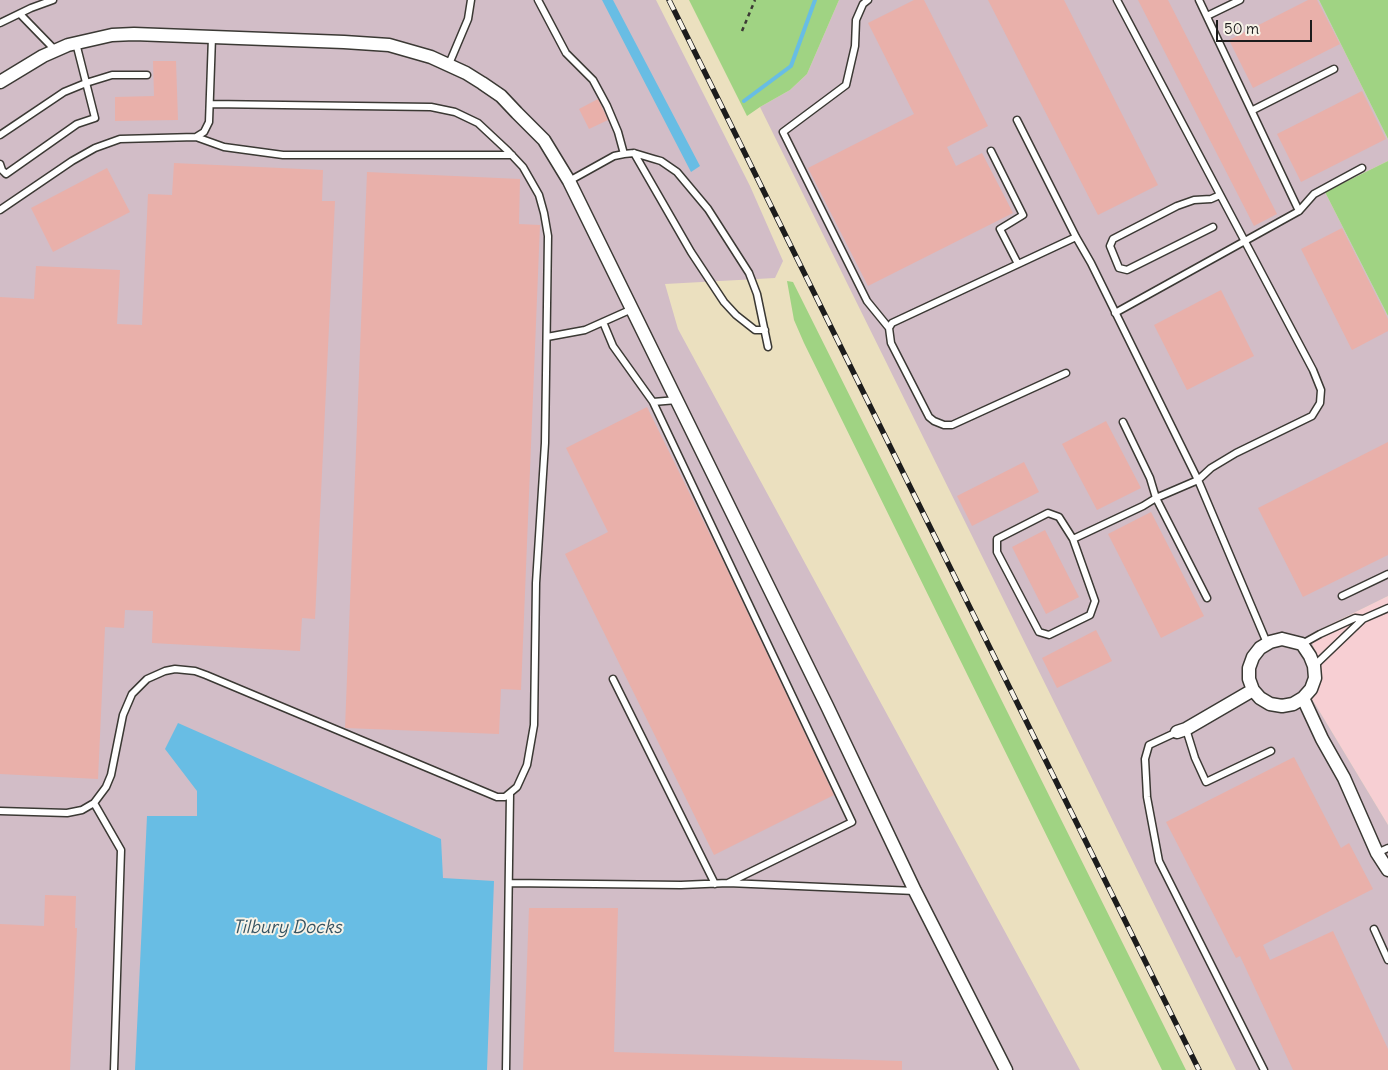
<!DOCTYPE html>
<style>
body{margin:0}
#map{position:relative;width:1388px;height:1070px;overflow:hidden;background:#ebe0bf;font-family:Delius,sans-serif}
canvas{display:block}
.scale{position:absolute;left:1216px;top:20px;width:96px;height:22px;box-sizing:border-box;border:2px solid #1c1c1c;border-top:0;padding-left:6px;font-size:15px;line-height:18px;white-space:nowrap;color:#1c1c1c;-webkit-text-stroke:4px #f7f3e8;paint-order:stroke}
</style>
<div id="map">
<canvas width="1388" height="1070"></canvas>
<div class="scale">50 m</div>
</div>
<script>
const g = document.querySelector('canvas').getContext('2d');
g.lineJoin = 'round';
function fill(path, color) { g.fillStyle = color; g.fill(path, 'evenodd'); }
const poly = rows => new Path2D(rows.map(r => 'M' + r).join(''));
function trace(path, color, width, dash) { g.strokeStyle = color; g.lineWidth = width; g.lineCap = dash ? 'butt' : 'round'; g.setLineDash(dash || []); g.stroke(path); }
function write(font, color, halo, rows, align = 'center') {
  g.font = font + ' Delius,sans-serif'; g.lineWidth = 4; g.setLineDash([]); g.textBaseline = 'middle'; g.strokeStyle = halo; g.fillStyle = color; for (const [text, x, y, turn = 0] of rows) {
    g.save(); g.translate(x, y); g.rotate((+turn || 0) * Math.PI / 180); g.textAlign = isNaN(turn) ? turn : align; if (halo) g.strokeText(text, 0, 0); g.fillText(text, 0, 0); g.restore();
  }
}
const built = poly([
 [1388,596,1388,825,1309,694,1317,656,1309,635]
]);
const industrial = poly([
 [0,0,656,0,750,186,783,261,775,278,665,284,678,329,1080,1070,0,1070],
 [839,0,1319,0,1388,139,1388,161,1325,192,1388,316,1388,596,1309,635,1317,656,1309,694,1388,825,1388,1070,1236,1070,760,107,790,90,807,74]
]);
const green = poly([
 [689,0,839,0,807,74,790,90,760,107,747,116],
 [1319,0,1388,0,1388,139],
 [1388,161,1388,316,1325,192],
 [787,281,793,282,1186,1070,1162,1070,804,343,794,320]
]);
const water = poly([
 [602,0,613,0,700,166,691,172],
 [178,723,441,839,443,878,494,881,487,1070,135,1070,147,816,197,816,197,791,165,749]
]);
const stream = poly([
 [744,101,791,66,815,0]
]);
const building = poly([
 [914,0,924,0,988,126,947,147,956,166,982,153,1013,213,868,286,808,168,914,114,868,23],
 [988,0,1064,0,1158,185,1098,215],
 [1138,0,1168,0,1277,214,1254,226],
 [1308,0,1317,0,1340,44,1253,88,1229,40],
 [153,61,176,61,178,120,115,121,115,97,154,96],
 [1362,91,1386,139,1301,182,1277,134],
 [598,99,608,120,589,129,579,109],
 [174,163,323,170,322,201,335,201,315,619,302,618,300,651,152,643,153,611,125,610,124,628,105,627,98,779,0,774,0,297,34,299,36,266,120,270,117,324,142,325,148,194,172,195],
 [107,168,130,212,53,252,31,208],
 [367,172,520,179,519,224,540,225,521,690,501,689,499,734,345,728],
 [1342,228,1388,319,1388,331,1352,350,1301,249],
 [1221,290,1254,356,1187,390,1154,325],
 [647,407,725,565,834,795,714,855,565,554,608,532,566,448],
 [1106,421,1141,488,1097,510,1062,444],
 [1388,442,1388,555,1303,597,1258,508],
 [1024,462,1039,492,972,526,957,496],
 [1151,512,1204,616,1161,638,1108,534],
 [1045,530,1079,597,1046,614,1012,547],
 [1096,630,1112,661,1057,688,1042,658],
 [1294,757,1341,848,1349,843,1373,889,1263,945,1270,960,1333,931,1388,1049,1388,1070,1293,1070,1240,956,1236,958,1166,822],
 [45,895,76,896,75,928,77,928,70,1070,0,1070,0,924,44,926],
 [529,908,618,908,614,1052,902,1061,902,1070,523,1070]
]);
const path = poly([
 [742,31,755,0]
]);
const lane = poly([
 [538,0,566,53,593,80,607,106,618,132,624,154],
 [868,0,863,4,856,20,855,46,846,85,783,132,867,301,889,328],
 [20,14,55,50],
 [1207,16,1240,0],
 [0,23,31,8,53,0],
 [449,64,468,19,471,0],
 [1253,110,1334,69],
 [1017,120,1076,237,1091,263,1198,480,1267,643],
 [0,135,64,92,86,83,112,75,147,75],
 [196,137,224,147,283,155,512,155],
 [991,151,1023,215,1000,229,1018,264],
 [634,153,691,252,724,302,736,315,755,330,765,330],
 [0,164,2,170,6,174,77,124,95,118,76,43],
 [569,181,614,156,624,154,634,153,654,159,661,161,677,172,708,209,749,273,757,294,768,347],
 [0,210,72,161,95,148,120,139,196,137,204,132,209,122,212,37],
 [1299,211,1314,194,1362,168],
 [1213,227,1127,270,1119,268,1110,246,1113,239,1177,206,1194,200,1211,199,1220,195],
 [1115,313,1299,211,1199,0],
 [603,322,613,346,653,402,852,822,728,883],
 [547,337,585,330,632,309],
 [1066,373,952,425,944,425,934,421,929,417,891,343,889,328,892,323,1076,237],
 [653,402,677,400],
 [1123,422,1150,478,1156,498,1207,598],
 [1073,539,1095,601,1090,615,1049,635,1039,632,997,552,997,539,1048,513,1059,517,1073,539,1143,506,1156,498,1198,480,1211,468,1236,453,1312,416,1320,403,1321,390,1313,370,1117,0],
 [1342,596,1388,574],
 [1302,644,1320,634,1355,618,1363,619],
 [1314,666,1363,619,1388,608],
 [613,679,715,884],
 [1186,729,1195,758,1206,782,1271,751],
 [1177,732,1149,745,1145,759,1147,797,1159,861,1264,1070],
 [94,803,121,850,114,1070],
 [0,811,67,813,82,810,94,803,106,787,111,775,123,715,132,694,147,679,165,671,175,669,195,671,206,675,497,797,505,797,517,787,527,765,534,725,536,583,545,443,548,236,544,213,539,195,523,167,508,151,478,123,455,112,431,107,210,104],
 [1377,853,1388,848],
 [509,883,681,885,728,883,915,891],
 [1374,929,1388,960],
 [506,1070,510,794]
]);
const street = poly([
 [0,82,43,56,68,45,112,35,134,34,344,42,389,45,431,57,466,73,482,83,501,96,517,113,544,140,569,181,827,706,915,891,1006,1070],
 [1282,639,1302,644,1310,656,1314,666,1315,678,1311,689,1303,698,1293,704,1282,706,1270,704,1260,698,1253,690,1249,679,1249,668,1253,657,1260,648,1270,642,1282,639],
 [1303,698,1322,739,1344,778,1377,853,1388,870],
 [1177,732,1186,729,1253,690]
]);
const rail = poly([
 [669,0,1199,1070]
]);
const waterNames = [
 ["Tilbury Docks",287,928]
];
fill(built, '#f7cfd3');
fill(industrial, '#d2bdc7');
fill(green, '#a0d383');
fill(water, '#68bde4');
trace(stream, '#68bde4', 4);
fill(building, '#e9b0aa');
trace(lane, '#3b3934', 9);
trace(street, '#3b3934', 15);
trace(path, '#3b3934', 2.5, [4, 4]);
trace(lane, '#fff', 6);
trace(street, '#fff', 12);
trace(rail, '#1c1c1c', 5.5);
trace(rail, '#f7f3e8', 4, [11]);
write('italic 18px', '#375462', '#f7f3e8', waterNames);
</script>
